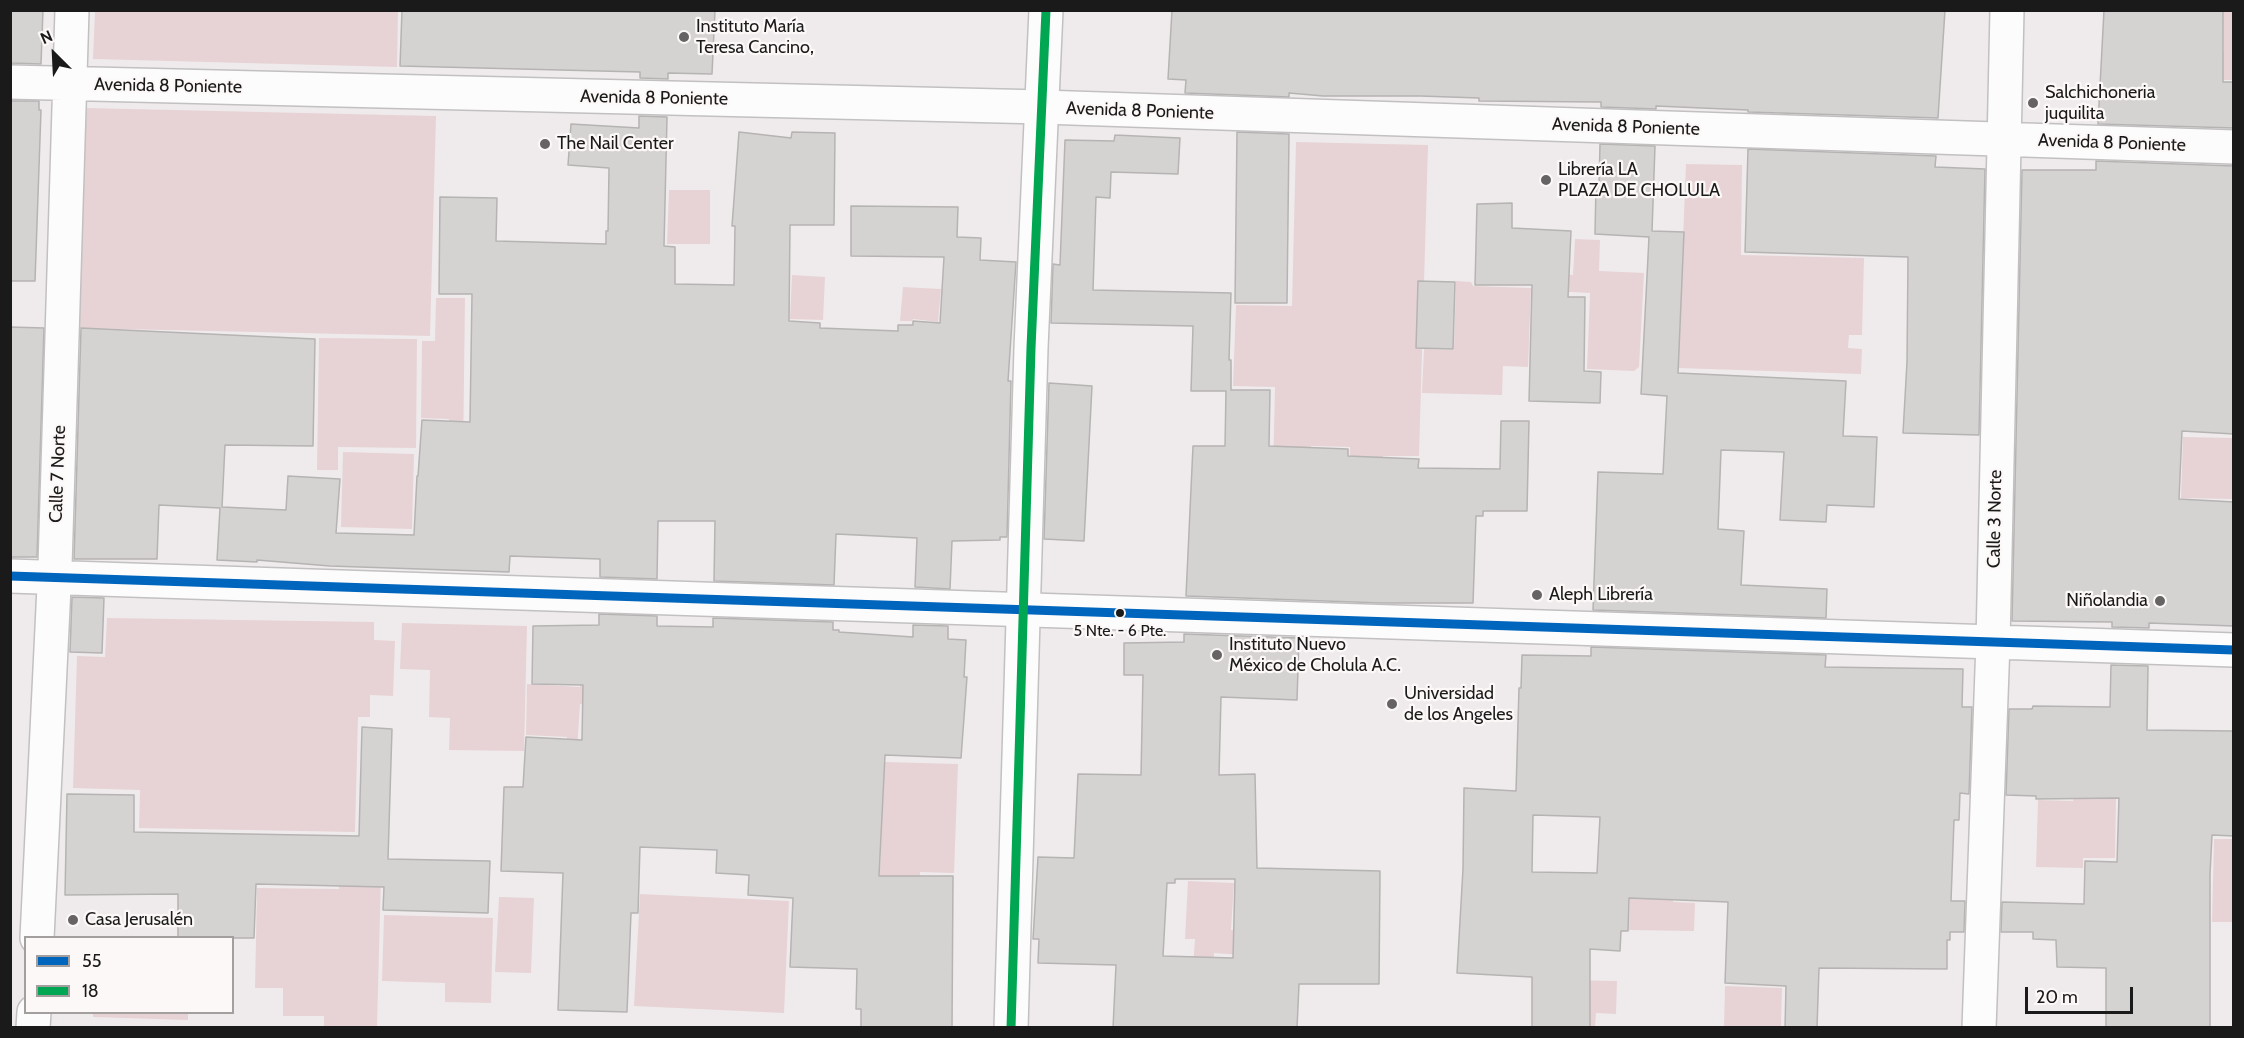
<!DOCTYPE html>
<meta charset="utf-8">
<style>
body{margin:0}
#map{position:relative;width:2244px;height:1038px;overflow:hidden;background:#efebec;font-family:Cabin,sans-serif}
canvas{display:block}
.frame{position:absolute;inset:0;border:12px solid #1b1a1a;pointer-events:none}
.legend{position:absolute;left:24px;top:936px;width:210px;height:78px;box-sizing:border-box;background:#fdf8f8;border:2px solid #a39f9f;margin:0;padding:8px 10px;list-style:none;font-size:18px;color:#1b1a1a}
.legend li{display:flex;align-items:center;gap:12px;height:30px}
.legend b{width:30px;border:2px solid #a39f9f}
.north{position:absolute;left:24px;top:24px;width:60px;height:60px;-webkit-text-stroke:4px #fdf8f8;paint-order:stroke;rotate:336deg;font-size:16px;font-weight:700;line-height:24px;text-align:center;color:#1b1a1a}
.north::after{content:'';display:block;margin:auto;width:21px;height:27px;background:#1b1a1a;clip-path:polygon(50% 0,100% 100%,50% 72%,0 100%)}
.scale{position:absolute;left:2025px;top:987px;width:108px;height:27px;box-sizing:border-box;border:3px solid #1b1a1a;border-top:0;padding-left:8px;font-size:18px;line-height:21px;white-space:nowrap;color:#1b1a1a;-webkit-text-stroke:4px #fdf8f8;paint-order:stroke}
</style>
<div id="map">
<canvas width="2244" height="1038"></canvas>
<div class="frame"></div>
<ul class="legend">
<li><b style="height:8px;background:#0065bd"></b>55</li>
<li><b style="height:8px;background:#00a651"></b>18</li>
</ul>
<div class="north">N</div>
<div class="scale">20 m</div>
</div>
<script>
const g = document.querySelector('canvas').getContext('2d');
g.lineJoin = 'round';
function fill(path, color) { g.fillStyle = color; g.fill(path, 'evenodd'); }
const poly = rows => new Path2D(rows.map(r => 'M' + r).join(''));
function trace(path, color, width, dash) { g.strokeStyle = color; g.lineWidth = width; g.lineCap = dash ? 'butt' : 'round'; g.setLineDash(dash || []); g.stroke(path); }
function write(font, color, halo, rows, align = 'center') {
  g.font = font + ' Cabin,sans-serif'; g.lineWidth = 4.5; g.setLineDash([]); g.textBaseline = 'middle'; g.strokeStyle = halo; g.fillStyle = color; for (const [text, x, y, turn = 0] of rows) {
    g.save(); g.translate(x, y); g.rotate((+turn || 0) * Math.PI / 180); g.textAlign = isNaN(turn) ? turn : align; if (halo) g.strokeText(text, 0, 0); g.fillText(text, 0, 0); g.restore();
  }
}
const green = poly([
 [95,11,398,11,397,67,93,59],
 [2223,11,2233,11,2233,80,2221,80,2221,52,2224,51],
 [85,108,436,116,430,336,78,328],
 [1296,142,1428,145,1419,456,1383,456,1382,487,1349,486,1350,447,1311,446,1310,473,1273,473,1275,387,1233,386,1236,305,1292,306],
 [1686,164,1742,165,1741,255,1864,258,1862,335,1849,335,1848,348,1862,349,1861,374,1678,368],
 [669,190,710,190,710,244,667,244],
 [1575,239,1600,240,1599,271,1644,273,1639,367,1634,371,1587,369,1590,293,1534,290,1542,273,1573,275],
 [792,275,825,277,823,320,790,319],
 [1456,281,1471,282,1473,286,1531,288,1528,367,1503,366,1502,395,1422,393,1424,349,1454,350],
 [903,287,941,289,938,322,913,319,912,321,900,321],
 [436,298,465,298,462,541,447,541,449,419,421,418,422,341,435,341],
 [319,338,417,339,416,448,338,447,338,470,317,470],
 [2183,437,2233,438,2233,499,2181,498],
 [343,452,414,454,412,529,341,527],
 [107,618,374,622,374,640,395,641,393,696,370,695,370,717,358,717,355,832,139,828,140,790,73,788,77,656,105,657],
 [402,623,527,626,524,751,449,750,450,718,429,717,430,670,400,669],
 [580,683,608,684,607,706,580,704,577,751,565,767,567,737,526,735,527,684,580,687],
 [884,762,958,764,954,873,920,872,919,903,879,901],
 [2074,797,2116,798,2115,858,2083,858,2083,868,2036,867,2038,800,2073,801],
 [341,837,382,838,377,1027,324,1027,324,1016,283,1016,283,988,255,988,257,888,339,889],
 [2214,839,2233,839,2233,922,2212,922],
 [1630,876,1674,876,1673,902,1695,903,1694,931,1629,930],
 [1188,881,1234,883,1231,930,1256,932,1241,955,1214,953,1213,968,1193,968,1195,939,1185,939],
 [640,894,789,901,784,1013,634,1006],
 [499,897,534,898,531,973,495,972],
 [384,915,493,918,491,1003,445,1002,445,983,382,981],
 [1564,980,1617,981,1616,1014,1596,1013,1595,1027,1563,1028],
 [1725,986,1782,988,1781,1027,1724,1027],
 [93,1013,188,1012,188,1020,93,1017]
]);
const building = poly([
 [10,10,43,10,41,64,10,63,10,10],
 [402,10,715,10,712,74,668,73,668,79,640,78,640,72,400,66,402,10],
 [1172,10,1945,10,1938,118,1748,112,1748,110,1656,106,1656,109,1601,107,1601,102,1479,101,1479,98,1420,96,1323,96,1289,93,1289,97,1185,93,1186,80,1168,79,1172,10],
 [2104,10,2223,10,2223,82,2233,82,2234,128,2098,124,2104,10],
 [10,101,39,101,39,110,41,110,35,281,10,281,10,101],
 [639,116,667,117,664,246,675,247,675,284,734,285,735,226,732,226,739,132,791,138,792,132,835,133,834,225,790,225,789,321,820,323,820,328,898,331,898,325,913,325,913,321,940,323,944,257,851,256,851,206,958,207,957,237,981,238,980,260,1016,262,1008,381,1011,381,1007,537,1000,537,1000,540,952,541,950,589,915,587,917,538,836,534,834,585,714,581,715,521,658,521,657,579,600,577,600,559,510,556,509,572,330,566,257,560,257,562,217,560,220,508,159,505,157,559,74,559,81,328,315,339,313,446,225,445,222,507,286,510,288,476,340,479,336,533,414,535,417,476,418,476,422,420,470,422,472,294,439,294,440,197,497,198,496,241,606,244,606,231,608,231,609,168,568,165,571,124,639,128,639,116],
 [1237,132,1289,134,1287,303,1235,303,1237,132],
 [1115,135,1180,138,1178,174,1111,172,1110,198,1096,197,1093,290,1231,293,1229,360,1231,360,1231,390,1270,390,1269,446,1348,449,1348,456,1419,459,1418,468,1500,469,1501,421,1529,421,1527,511,1483,511,1483,516,1476,516,1473,603,1381,603,1186,596,1193,446,1225,446,1226,391,1191,391,1193,326,1051,323,1053,264,1060,265,1065,140,1114,141,1115,135],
 [1600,144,1655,146,1652,231,1684,232,1678,373,1846,381,1843,436,1877,437,1874,507,1827,505,1826,522,1780,520,1784,452,1721,450,1718,529,1744,531,1741,585,1827,589,1826,618,1593,610,1598,472,1663,474,1667,396,1641,394,1649,237,1595,234,1596,185,1599,185,1600,144],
 [1748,149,1936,156,1935,167,1985,169,1979,435,1903,433,1907,362,1908,257,1745,252,1748,149],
 [2096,161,2234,166,2234,434,2182,431,2179,499,2234,502,2234,626,2149,623,2149,628,2112,627,2112,622,2012,621,2022,170,2096,170,2096,161],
 [1512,203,1512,228,1571,231,1568,297,1585,297,1584,371,1601,372,1600,403,1529,401,1532,285,1475,285,1477,204,1512,203],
 [1418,281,1455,282,1453,349,1416,348,1418,281],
 [10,327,44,328,37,557,10,557,10,327],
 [1049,383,1092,386,1084,541,1044,539,1049,383],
 [72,597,104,598,102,653,70,652,72,597],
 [599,614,657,616,657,626,713,627,713,618,833,622,833,630,839,630,839,632,913,637,913,625,948,626,948,639,966,640,964,677,967,677,961,758,885,755,879,876,953,876,952,1028,861,1028,861,1009,856,1009,857,969,790,967,793,898,748,895,749,875,716,873,717,850,640,847,638,913,631,913,627,1012,558,1010,563,873,501,871,504,787,523,787,526,737,582,740,583,685,532,684,533,626,599,625,599,614],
 [1184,634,1299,638,1297,700,1221,697,1219,775,1255,774,1257,868,1380,871,1379,984,1299,984,1297,1028,1113,1028,1116,965,1038,963,1039,939,1033,939,1038,857,1074,858,1078,774,1141,775,1143,675,1124,675,1124,643,1184,642,1184,634],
 [1175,879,1235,879,1233,958,1163,956,1167,883,1175,883,1175,879],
 [1591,647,1826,655,1825,667,1963,669,1962,707,1972,707,1969,794,1960,793,1959,820,1954,820,1951,901,1965,901,1964,932,1950,932,1950,940,1947,940,1947,969,1819,968,1817,1028,1785,1028,1786,986,1725,983,1728,902,1629,898,1628,931,1621,931,1620,951,1590,949,1590,1028,1532,1028,1532,977,1457,973,1463,869,1464,788,1516,791,1519,688,1521,688,1522,655,1591,656,1591,647],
 [1533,815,1600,817,1597,873,1532,872,1533,815],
 [2111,665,2148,666,2147,730,2234,731,2234,836,2212,835,2210,874,2210,1028,2106,1028,2106,968,2057,967,2056,940,2033,939,2033,932,2001,932,2002,902,2084,904,2085,861,2117,862,2119,798,2036,799,2036,796,2006,795,2009,709,2032,709,2033,706,2110,707,2111,665],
 [362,727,392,729,388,859,490,861,488,913,383,910,384,887,256,884,254,938,178,938,178,894,65,895,67,794,134,795,134,832,359,836,362,727]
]);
const minor = poly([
 [10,82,1042,107,2234,147],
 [10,576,2234,650],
 [37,938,55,566,72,10],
 [33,1028,34,1012],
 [1979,1028,1993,642,2007,10]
]);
const tertiary = poly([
 [1011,1028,1031,348,1046,10]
]);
const bus1 = poly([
 [10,576,2234,650]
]);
const bus2 = poly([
 [1011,1028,1031,348,1046,10]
]);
const markers = [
 [684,37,6,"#656364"],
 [2033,103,6,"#656364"],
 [545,144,6,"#656364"],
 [1546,180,6,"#656364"],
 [1537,595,6,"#656364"],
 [2160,601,6,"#656364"],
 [1120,613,5,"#1b1a1a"],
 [1217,655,6,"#656364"],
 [1392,704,6,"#656364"],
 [73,920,6,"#656364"]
];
const busNames = [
 ["5 Nte. - 6 Pte.",1120,631]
];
const poiNames = [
 ["Instituto María",696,27],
 ["Teresa Cancino,",696,48],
 ["Salchichoneria",2045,93],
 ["juquilita",2045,114],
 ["The Nail Center",557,144],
 ["Librería LA",1558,170],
 ["PLAZA DE CHOLULA",1558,191],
 ["Aleph Librería",1549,595],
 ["Niñolandia",2148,601,"right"],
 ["Instituto Nuevo",1229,645],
 ["México de Cholula A.C.",1229,666],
 ["Universidad",1404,694],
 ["de los Angeles",1404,715],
 ["Casa Jerusalén",85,920]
];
const streetNames = [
 ["Avenida 8 Poniente",168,86,1],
 ["Avenida 8 Poniente",654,98,1],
 ["Avenida 8 Poniente",1140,111,2],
 ["Avenida 8 Poniente",1626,127,2],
 ["Avenida 8 Poniente",2112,143,2],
 ["Calle 7 Norte",58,474,-88],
 ["Calle 3 Norte",1995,519,-89]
];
fill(green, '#e7d3d5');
fill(building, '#d5d2d2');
trace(building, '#b6b3b3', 1.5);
trace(minor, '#c2c0c0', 36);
trace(tertiary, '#c2c0c0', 36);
trace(minor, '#fdfcfc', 33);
trace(tertiary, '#fdfcfc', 33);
trace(bus1, '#0065bd', 9);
trace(bus2, '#00a651', 9);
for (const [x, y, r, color] of markers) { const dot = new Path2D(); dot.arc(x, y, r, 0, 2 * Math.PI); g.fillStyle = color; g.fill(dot); trace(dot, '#fdf8f8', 2); }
write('16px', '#1b1a1a', '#fdf8f8', busNames);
write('18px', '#1b1a1a', '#fdf8f8', poiNames, 'left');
write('18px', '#1b1a1a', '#fdf8f8', streetNames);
</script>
